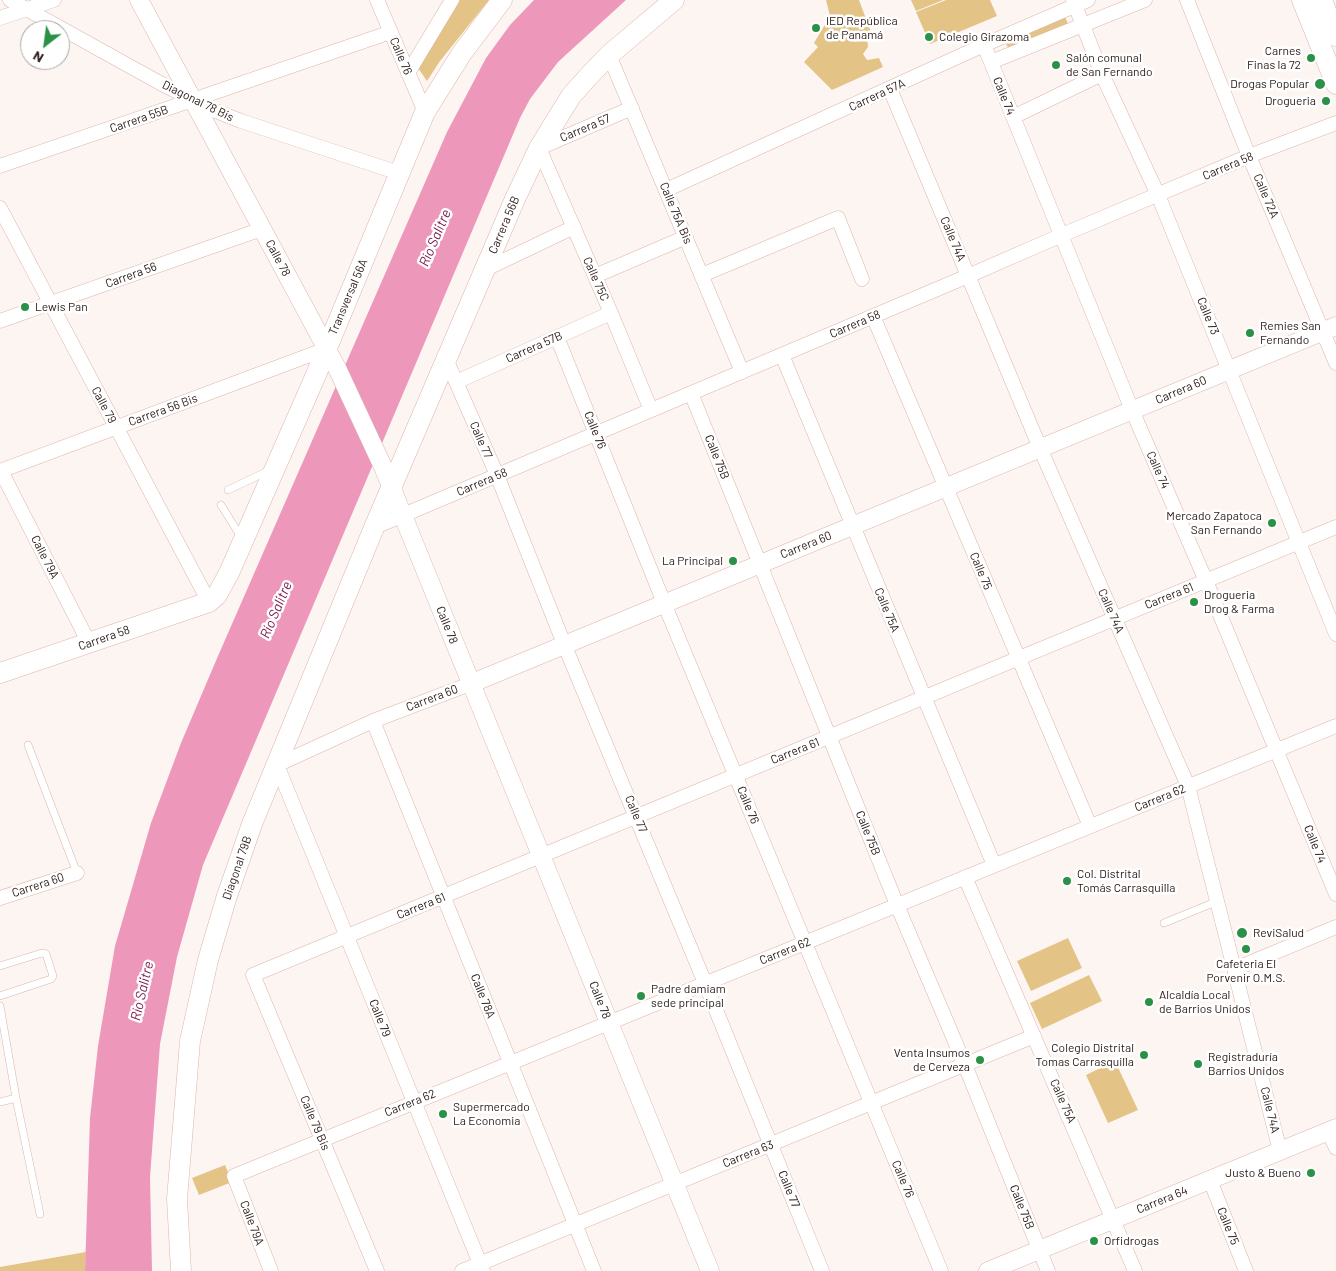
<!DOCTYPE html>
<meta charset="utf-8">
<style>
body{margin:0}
#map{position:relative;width:1336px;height:1271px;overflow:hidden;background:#fdf5f2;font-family:Barlow,sans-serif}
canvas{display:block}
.north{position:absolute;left:20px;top:20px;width:50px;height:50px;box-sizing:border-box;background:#fff;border:1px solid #aca6a4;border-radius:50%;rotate:210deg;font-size:14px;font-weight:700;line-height:20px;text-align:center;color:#2f201c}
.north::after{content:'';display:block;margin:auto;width:18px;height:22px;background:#2b9147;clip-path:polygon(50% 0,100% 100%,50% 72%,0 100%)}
</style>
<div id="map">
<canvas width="1336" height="1271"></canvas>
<div class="north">N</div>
</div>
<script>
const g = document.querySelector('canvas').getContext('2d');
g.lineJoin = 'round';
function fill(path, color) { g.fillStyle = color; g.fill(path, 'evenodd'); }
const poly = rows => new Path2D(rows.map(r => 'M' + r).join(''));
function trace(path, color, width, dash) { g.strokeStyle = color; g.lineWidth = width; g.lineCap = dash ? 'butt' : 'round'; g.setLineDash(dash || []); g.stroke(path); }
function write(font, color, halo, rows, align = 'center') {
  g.font = font + ' Barlow,sans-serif'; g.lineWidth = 5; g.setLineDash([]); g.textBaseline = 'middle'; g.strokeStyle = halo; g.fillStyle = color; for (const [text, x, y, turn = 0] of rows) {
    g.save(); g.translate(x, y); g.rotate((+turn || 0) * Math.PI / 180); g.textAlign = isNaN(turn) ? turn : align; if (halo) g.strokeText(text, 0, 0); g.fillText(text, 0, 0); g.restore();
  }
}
const green = poly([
 [460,0,489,0,440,61,427,81,416,65],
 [826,0,859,0,872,35,867,37,868,47,863,54,867,60,879,58,883,67,832,90,804,62,818,47,814,43,830,16],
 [911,0,943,0,916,11],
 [946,0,990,0,997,16,930,44,916,12],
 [1065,17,1069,26,1009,50,1005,41],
 [1068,938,1082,968,1031,991,1017,961],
 [1089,975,1102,1001,1042,1029,1030,1003],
 [1115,1061,1138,1110,1108,1123,1086,1075],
 [225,1165,232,1182,199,1195,192,1178],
 [86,1252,85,1271,0,1271,0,1267]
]);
const water = poly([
 [534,0,626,0,558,62,530,99,520,118,203,865,177,957,160,1044,150,1177,152,1271,85,1271,90,1118,98,1046,115,946,151,823,181,743,218,656,447,132,486,58,510,25]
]);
const service = poly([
 [228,490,270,470],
 [221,505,241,537],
 [28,745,77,873],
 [1164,923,1218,901],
 [0,966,42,953,46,954,53,976,51,979,0,996],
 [0,1006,16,1098,40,1214],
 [0,1102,16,1098]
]);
const minor = poly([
 [10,0,160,83,213,110,241,121,399,173],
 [377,0,425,112],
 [1073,0,1102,74,1158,195,1336,634],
 [1187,0,1249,156,1336,363],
 [0,18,54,0],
 [984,45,1132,410,1206,581,1336,894],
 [609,55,742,372],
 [991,62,1145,0],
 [408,73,452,0],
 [890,89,1040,448,1188,786,1280,1151],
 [632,108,539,148,611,313,651,410],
 [1013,117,1102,74],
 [0,166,391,32],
 [666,190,984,45,1088,0],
 [0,208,209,602],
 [486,269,574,227],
 [702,275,838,218,862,279],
 [595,276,686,237],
 [873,316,1090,826],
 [0,321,262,229],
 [557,337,664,603,941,1271],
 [782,355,994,865],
 [446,359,497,475,564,644,705,983,822,1271],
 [456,382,611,313],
 [691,393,897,905,965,1065,1048,1271],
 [0,471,326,349],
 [1,471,89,643],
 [375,527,968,276,1062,235,1249,156,1336,123],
 [470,684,373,721,277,765,483,1271],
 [373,721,594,1271],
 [965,877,1135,1271],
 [0,898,77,873],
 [1235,969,1336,927],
 [1328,1131,1336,1148],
 [1210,1180,1246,1271],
 [271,1271,234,1176,1336,726],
 [377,1271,253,975,1336,527],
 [462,1271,1034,1036]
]);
const tertiary = poly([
 [139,0,337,368,384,469,710,1271],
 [470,684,1336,326],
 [988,1271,1336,1128]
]);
const secondary = poly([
 [1302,0,1336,84],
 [1322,0,1336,36],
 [0,673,209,602,217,595,229,573,315,377,425,112,462,53,502,0],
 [181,1271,177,1199,190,1041,208,960,226,899,252,824,373,530,515,199,539,148,571,96,588,77,609,55,674,0]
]);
const markers = [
 [816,28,5,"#2b9147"],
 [929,37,5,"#2b9147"],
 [1311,58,5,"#2b9147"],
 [1056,65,5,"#2b9147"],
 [1320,84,6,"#2b9147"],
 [1326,101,5,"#2b9147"],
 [25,307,5,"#2b9147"],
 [1250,333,5,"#2b9147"],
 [1272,523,5,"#2b9147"],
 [733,561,5,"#2b9147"],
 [1194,602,5,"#2b9147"],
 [1067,881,5,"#2b9147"],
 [1242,933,6,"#2b9147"],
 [1246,949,5,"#2b9147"],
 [641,996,5,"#2b9147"],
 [1149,1002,5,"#2b9147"],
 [1144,1055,5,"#2b9147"],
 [980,1060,5,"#2b9147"],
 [1198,1064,5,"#2b9147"],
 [443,1114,5,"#2b9147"],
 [1311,1173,5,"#2b9147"],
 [1094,1241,5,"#2b9147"]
];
const poiNames = [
 ["IED República",826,21],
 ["de Panamá",826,35],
 ["Colegio Girazoma",939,37],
 ["Carnes",1301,51,"right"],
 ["Finas la 72",1301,65,"right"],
 ["Salón comunal",1066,58],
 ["de San Fernando",1066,72],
 ["Drogas Popular",1309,84,"right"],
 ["Drogueria",1316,101,"right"],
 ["Lewis Pan",35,307],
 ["Remies San",1260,326],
 ["Fernando",1260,340],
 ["Mercado Zapatoca",1262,516,"right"],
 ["San Fernando",1262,530,"right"],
 ["La Principal",723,561,"right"],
 ["Drogueria",1204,595],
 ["Drog & Farma",1204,609],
 ["Col. Distrital",1077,874],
 ["Tomás Carrasquilla",1077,888],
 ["ReviSalud",1253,933],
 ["Cafeteria El",1246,964,"center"],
 ["Porvenir O.M.S.",1246,978,"center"],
 ["Padre damiam",651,989],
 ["sede principal",651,1003],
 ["Alcaldía Local",1159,995],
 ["de Barrios Unidos",1159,1009],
 ["Colegio Distrital",1134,1048,"right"],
 ["Tomas Carrasquilla",1134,1062,"right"],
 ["Venta Insumos",970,1053,"right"],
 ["de Cerveza",970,1067,"right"],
 ["Registraduría",1208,1057],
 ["Barrios Unidos",1208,1071],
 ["Supermercado",453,1107],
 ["La Economia",453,1121],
 ["Justo & Bueno",1301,1173,"right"],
 ["Orfidrogas",1104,1241]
];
const streetNames = [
 ["Calle 76",401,56,67],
 ["Carrera 57A",877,95,-25],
 ["Calle 74",1004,96,68],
 ["Diagonal 78 Bis",198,101,26],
 ["Carrera 55B",139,119,-19],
 ["Carrera 57",585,128,-23],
 ["Carrera 58",1228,166,-23],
 ["Calle 72A",1266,196,67],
 ["Calle 75A Bis",676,213,67],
 ["Carrera 56B",504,225,-67],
 ["Calle 74A",953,239,67],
 ["Calle 78",278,258,62],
 ["Carrera 56",131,275,-20],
 ["Calle 75C",596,279,66],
 ["Transversal 56A",348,297,-67],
 ["Calle 73",1208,316,68],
 ["Carrera 58",855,324,-23],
 ["Carrera 57B",534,347,-24],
 ["Carrera 60",1181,390,-23],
 ["Calle 79",104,405,62],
 ["Carrera 56 Bis",163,410,-20],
 ["Calle 76",595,430,68],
 ["Calle 77",481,440,66],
 ["Calle 75B",717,457,68],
 ["Calle 74",1158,470,66],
 ["Carrera 58",482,482,-23],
 ["Carrera 60",806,545,-22],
 ["Calle 79A",45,557,63],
 ["Calle 75",981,571,67],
 ["Carrera 61",1169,596,-22],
 ["Calle 75A",887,610,67],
 ["Calle 74A",1111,611,66],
 ["Calle 78",447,625,68],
 ["Carrera 58",104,638,-19],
 ["Carrera 60",432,698,-21],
 ["Carrera 61",795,751,-22],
 ["Carrera 62",1160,798,-22],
 ["Calle 76",748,805,68],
 ["Calle 77",636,814,67],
 ["Calle 75B",868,833,68],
 ["Calle 74",1315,844,68],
 ["Diagonal 79B",237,868,-71],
 ["Carrera 60",38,885,-18],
 ["Carrera 61",421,906,-22],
 ["Carrera 62",785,951,-22],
 ["Calle 78A",483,996,68],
 ["Calle 78",600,1000,68],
 ["Calle 79",380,1018,68],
 ["Calle 75A",1063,1101,66],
 ["Carrera 62",410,1103,-22],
 ["Calle 74A",1270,1110,76],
 ["Calle 79 Bis",315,1123,67],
 ["Carrera 63",748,1154,-22],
 ["Calle 76",903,1179,67],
 ["Calle 77",789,1189,68],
 ["Carrera 64",1162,1200,-22],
 ["Calle 75B",1022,1207,68],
 ["Calle 79A",252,1223,69],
 ["Calle 75",1228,1226,68]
];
const waterNames = [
 ["Río Salitre",435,238,-67],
 ["Río Salitre",276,610,-67],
 ["Río Salitre",142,991,-77]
];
fill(green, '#e4c387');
fill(water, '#ed98bb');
trace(service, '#dcb5a9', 8);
trace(minor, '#dcb5a9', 15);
trace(tertiary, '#dcb5a9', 19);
trace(secondary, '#dcb5a9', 21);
trace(service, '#fff', 7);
trace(minor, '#fff', 14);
trace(tertiary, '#fff', 18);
trace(secondary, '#fff', 20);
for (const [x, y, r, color] of markers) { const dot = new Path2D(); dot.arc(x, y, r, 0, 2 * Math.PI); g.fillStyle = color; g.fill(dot); trace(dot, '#fff', 2); }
write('12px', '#2f201c', '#fff', poiNames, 'left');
write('12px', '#2f201c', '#fff', streetNames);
write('italic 14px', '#7a184c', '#fff', waterNames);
</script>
